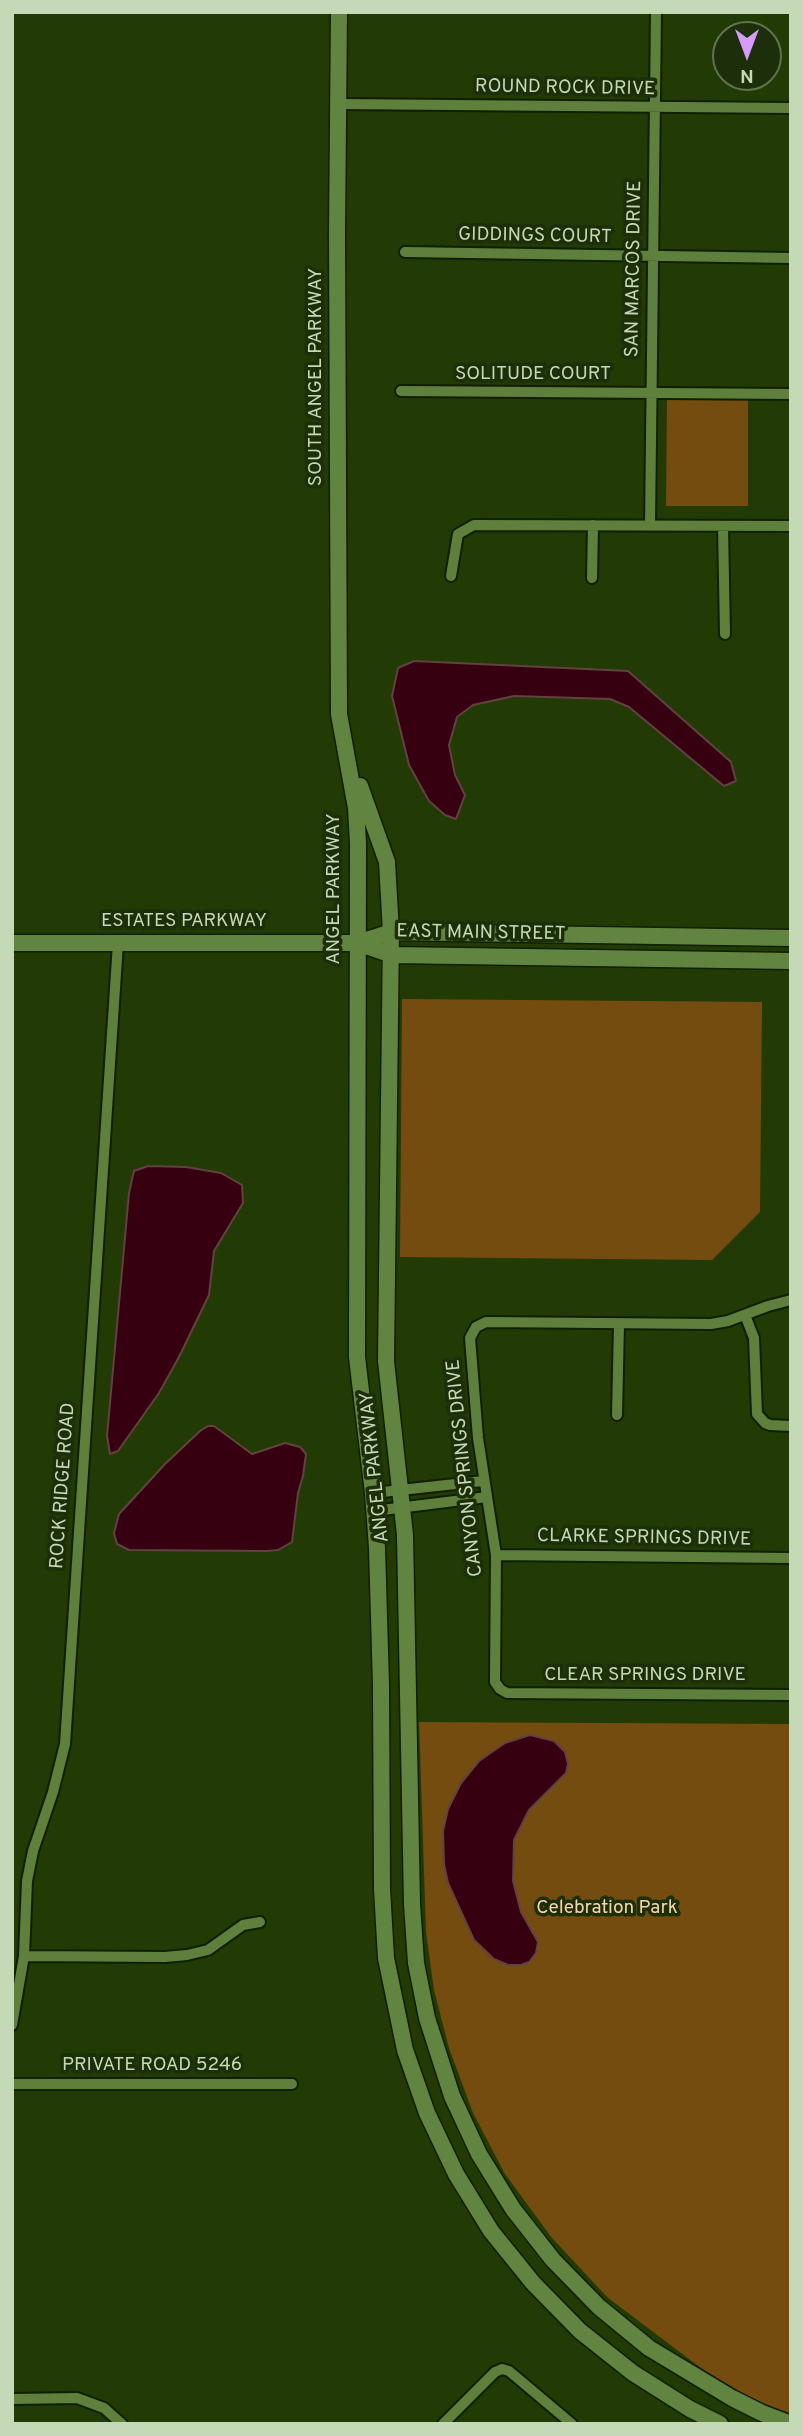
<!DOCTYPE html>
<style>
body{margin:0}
#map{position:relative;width:803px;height:2436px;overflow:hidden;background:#223a04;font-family:Overpass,sans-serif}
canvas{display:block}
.frame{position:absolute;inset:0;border:14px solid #c6d9b6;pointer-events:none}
.north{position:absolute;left:712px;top:21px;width:70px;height:70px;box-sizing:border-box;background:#1d2e0a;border:2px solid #61724f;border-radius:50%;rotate:180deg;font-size:19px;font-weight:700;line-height:28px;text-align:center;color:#c6d9b6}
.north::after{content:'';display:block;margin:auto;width:24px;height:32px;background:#d59cfb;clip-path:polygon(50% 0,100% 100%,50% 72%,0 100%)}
</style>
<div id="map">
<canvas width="803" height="2436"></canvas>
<div class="frame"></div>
<div class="north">N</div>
</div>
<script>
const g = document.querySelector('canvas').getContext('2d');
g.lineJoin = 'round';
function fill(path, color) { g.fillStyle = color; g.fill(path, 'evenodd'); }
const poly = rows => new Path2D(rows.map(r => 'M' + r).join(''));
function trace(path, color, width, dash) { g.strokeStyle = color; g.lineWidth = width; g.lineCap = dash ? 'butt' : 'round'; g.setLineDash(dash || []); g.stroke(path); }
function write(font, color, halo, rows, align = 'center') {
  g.font = font + ' Overpass,sans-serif'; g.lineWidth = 7; g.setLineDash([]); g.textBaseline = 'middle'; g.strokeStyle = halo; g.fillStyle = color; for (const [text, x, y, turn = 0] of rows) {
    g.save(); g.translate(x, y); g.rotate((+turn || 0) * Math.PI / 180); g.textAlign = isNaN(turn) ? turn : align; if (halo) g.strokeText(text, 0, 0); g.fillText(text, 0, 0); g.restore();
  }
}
const green = poly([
 [667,396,748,396,748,506,666,506],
 [402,999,762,1002,760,1212,712,1260,400,1257],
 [419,1722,791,1724,791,2415,726,2387,607,2297,552,2238,505,2174,473,2113,449,2048,434,1990,426,1932]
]);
const water = poly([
 [414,661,628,671,731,762,736,781,724,786,629,707,610,699,514,696,473,705,457,717,449,745,455,775,465,795,456,819,445,815,429,801,409,765,392,696,398,668,414,661],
 [148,1166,186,1167,221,1173,242,1185,243,1203,214,1251,209,1295,179,1357,159,1393,118,1451,110,1454,107,1436,129,1193,134,1171,148,1166],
 [208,1426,214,1426,252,1454,285,1443,300,1447,306,1454,303,1476,298,1493,292,1542,278,1550,267,1551,129,1550,117,1544,114,1533,119,1514,165,1464,200,1431,208,1426],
 [530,1735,554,1741,565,1752,568,1764,566,1773,529,1810,514,1840,513,1881,521,1912,538,1942,536,1953,529,1962,521,1965,508,1965,494,1959,474,1940,448,1883,444,1864,443,1831,448,1809,461,1783,479,1761,505,1743,530,1735]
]);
const minor = poly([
 [339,104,791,108],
 [405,252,791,258],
 [401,391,791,394],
 [650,525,656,12],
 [723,526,725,634],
 [451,576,458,534,474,525,791,526],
 [592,578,593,525],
 [791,1300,768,1306,728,1321,711,1324,486,1322,476,1327,470,1338,478,1438,496,1555,495,1682,500,1689,507,1693,791,1695],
 [745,1315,754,1338,757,1414,765,1423,770,1425,791,1426],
 [617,1415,619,1324],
 [373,1493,483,1481],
 [374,1511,487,1497],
 [496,1555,791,1558],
 [24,1956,165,1957,187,1955,208,1950,243,1925,260,1922],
 [12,2025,24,1956,27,1881,33,1851,53,1792,65,1744,118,943],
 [12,2084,292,2084],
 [12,2399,77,2398,104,2408,122,2424],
 [443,2424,495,2372,502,2369,509,2371,572,2424]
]);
const secondary = poly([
 [339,12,337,233,339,714,356,808,358,843,357,1357,373,1493,377,1548,381,1685,382,1889,386,1958,405,2050,427,2113,456,2174,491,2231,533,2283,580,2331,633,2373,690,2409,720,2424],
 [360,786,387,862,391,932,386,1361,405,1535,412,1904,416,1963,427,2018,452,2096,479,2154,513,2209,553,2260,599,2307,649,2348,732,2398,762,2413,791,2424],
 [12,943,357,943,391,932,791,938],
 [357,943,392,955,791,961]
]);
const streetNames = [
 ["ROUND ROCK DRIVE",565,89,1],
 ["GIDDINGS COURT",535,237,1],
 ["SAN MARCOS DRIVE",635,269,-89],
 ["SOLITUDE COURT",533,375],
 ["SOUTH ANGEL PARKWAY",317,377,-90],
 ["ANGEL PARKWAY",335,889,-90],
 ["ESTATES PARKWAY",184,922],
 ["EAST MAIN STREET",481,934,1],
 ["ANGEL PARKWAY",376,1467,-96],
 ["CANYON SPRINGS DRIVE",466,1468,-96],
 ["ROCK RIDGE ROAD",64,1486,-86],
 ["CLARKE SPRINGS DRIVE",644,1539,1],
 ["CLEAR SPRINGS DRIVE",645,1676],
 ["PRIVATE ROAD 5246",152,2066]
];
const parkNames = [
 ["Celebration Park",607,1909]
];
fill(green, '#754c0f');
fill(water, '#370010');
trace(water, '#624142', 2);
trace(minor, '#0f1f00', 14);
trace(secondary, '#0f1f00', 19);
trace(minor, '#5e803c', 10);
trace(secondary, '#628441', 16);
write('19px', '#c6d9b6', '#1d2e0a', streetNames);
write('19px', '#f8d4a9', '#1d2e0a', parkNames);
</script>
